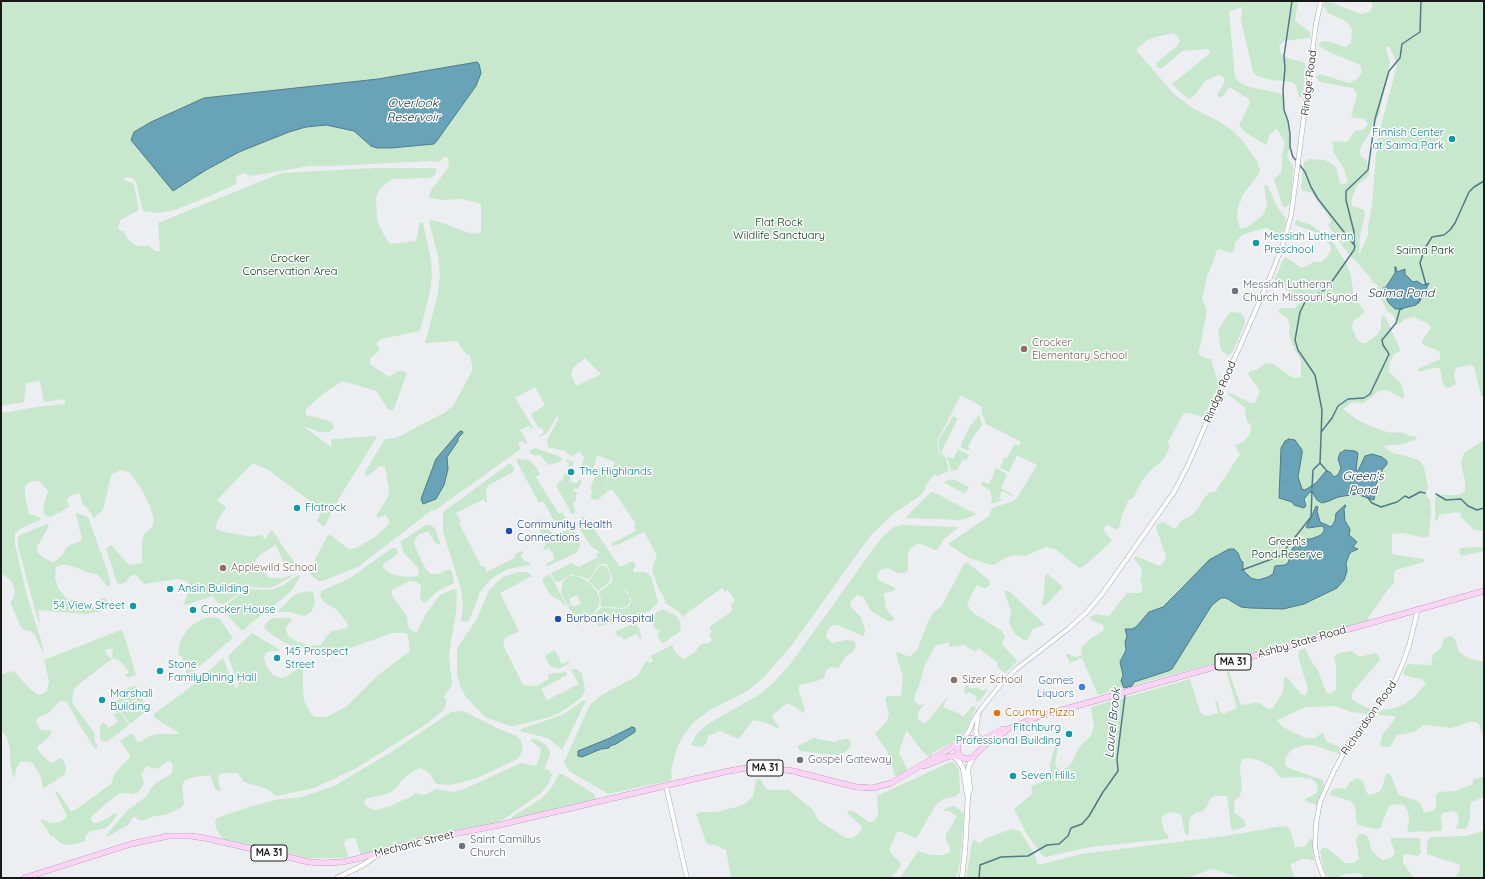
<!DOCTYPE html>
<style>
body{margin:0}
#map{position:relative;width:1485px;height:879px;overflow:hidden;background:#edeef1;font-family:Quicksand,sans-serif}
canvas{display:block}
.frame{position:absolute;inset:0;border:2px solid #19191a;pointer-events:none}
</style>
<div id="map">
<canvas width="1485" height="879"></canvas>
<div class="frame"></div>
</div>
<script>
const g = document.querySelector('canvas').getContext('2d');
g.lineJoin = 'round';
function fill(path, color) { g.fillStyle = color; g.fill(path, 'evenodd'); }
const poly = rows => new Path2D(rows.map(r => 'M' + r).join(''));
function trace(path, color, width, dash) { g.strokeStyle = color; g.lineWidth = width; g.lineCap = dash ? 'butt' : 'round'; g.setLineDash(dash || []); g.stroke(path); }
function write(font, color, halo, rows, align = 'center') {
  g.font = font + ' Quicksand,sans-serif'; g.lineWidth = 3; g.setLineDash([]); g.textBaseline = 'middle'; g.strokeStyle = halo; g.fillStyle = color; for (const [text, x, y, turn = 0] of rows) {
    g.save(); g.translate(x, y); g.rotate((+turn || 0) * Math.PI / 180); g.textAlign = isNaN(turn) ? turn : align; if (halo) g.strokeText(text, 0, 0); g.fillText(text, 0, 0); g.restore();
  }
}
const green = poly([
 [1,1,1298,1,1295,21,1310,32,1310,38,1284,41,1279,46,1281,54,1290,59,1303,62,1305,64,1303,97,1299,97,1296,85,1292,82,1271,80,1257,76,1253,72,1241,20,1242,7,1229,12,1235,77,1239,82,1249,87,1278,93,1283,95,1284,110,1288,121,1290,134,1290,147,1287,156,1293,167,1291,201,1286,208,1282,205,1274,179,1281,173,1282,165,1282,155,1285,143,1277,129,1270,134,1266,145,1245,132,1239,125,1250,103,1249,99,1229,87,1223,96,1219,98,1217,95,1224,83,1224,78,1219,75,1205,81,1194,96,1189,99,1181,93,1172,84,1209,54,1210,52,1208,49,1182,51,1161,69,1157,67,1156,63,1177,46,1180,41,1178,37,1174,33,1155,37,1146,41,1136,50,1174,94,1191,107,1220,122,1233,131,1242,140,1257,161,1260,170,1259,174,1242,196,1238,208,1237,217,1240,228,1245,228,1250,225,1263,215,1267,206,1264,186,1266,184,1268,186,1277,207,1285,217,1286,221,1282,237,1280,238,1268,228,1260,229,1242,235,1235,243,1234,251,1231,253,1219,249,1216,252,1214,260,1207,276,1202,299,1207,310,1201,343,1198,353,1202,357,1211,359,1219,386,1204,416,1203,417,1188,413,1184,413,1168,442,1170,447,1163,460,1151,470,1142,481,1133,498,1128,501,1121,518,1120,526,1116,530,1108,525,1104,528,1105,533,1112,540,1110,543,1083,567,1079,568,1055,549,1046,547,1025,556,1015,555,1004,558,996,564,991,565,969,558,948,544,989,516,991,510,994,507,1011,502,1017,498,1037,465,1017,455,1009,472,1000,468,1004,458,1007,458,1014,445,1015,444,1019,446,1021,442,986,424,981,411,982,407,961,395,937,441,939,454,946,458,949,471,937,476,935,474,925,486,926,488,920,496,894,513,871,535,792,645,762,679,746,692,710,710,693,723,684,735,677,748,671,770,672,778,669,781,608,794,569,771,564,762,588,709,592,703,600,696,637,676,647,660,649,663,653,661,651,656,672,645,676,653,684,659,694,653,701,644,710,643,712,640,709,635,712,631,709,629,712,625,731,612,732,609,731,605,735,601,728,590,725,592,722,588,684,615,684,618,679,612,665,603,664,596,659,590,652,570,653,565,657,555,644,532,617,545,613,546,612,545,612,543,636,531,634,526,636,524,612,489,605,493,609,472,611,472,615,462,597,455,592,472,589,471,587,473,579,470,585,457,581,455,582,453,578,452,577,454,575,454,574,457,567,454,566,451,560,450,548,447,547,442,547,440,559,418,557,416,548,432,540,437,540,435,544,432,542,428,538,427,531,414,545,405,535,387,515,398,534,429,532,428,524,432,531,428,529,426,520,430,521,432,522,432,527,443,525,444,523,441,518,443,521,449,434,511,432,510,358,567,323,581,318,581,310,574,309,571,328,535,333,536,335,539,349,549,356,548,374,538,388,525,389,521,386,515,378,518,376,516,388,497,389,491,385,467,380,466,369,475,365,476,365,472,385,439,396,438,444,413,453,406,473,369,470,356,464,352,457,341,425,343,438,293,440,273,438,256,429,222,431,220,440,222,466,232,478,234,481,231,481,204,464,199,443,200,431,198,429,197,431,190,448,168,449,161,447,157,445,157,439,162,432,161,330,166,310,166,251,176,243,173,237,176,236,184,210,196,175,210,158,213,143,211,137,186,135,181,132,178,124,177,125,181,131,182,134,185,139,210,120,220,118,229,123,231,128,239,133,244,138,246,149,246,155,251,160,251,158,223,281,173,375,168,435,168,437,170,434,176,429,178,392,179,380,189,376,197,377,220,384,235,390,244,416,241,420,222,423,223,431,261,432,274,430,291,420,331,381,339,377,342,377,345,380,348,378,352,370,358,370,364,389,377,398,371,404,371,407,373,393,411,388,409,376,391,343,381,324,393,306,409,306,415,330,421,333,424,334,428,329,432,319,432,303,426,331,447,331,441,334,439,375,436,377,437,341,495,324,527,317,521,322,510,270,471,253,463,217,500,226,507,217,522,215,528,224,532,251,537,261,535,265,539,272,530,286,551,301,570,300,573,284,564,276,545,261,554,257,558,255,564,258,568,260,568,270,578,282,578,292,575,290,578,270,588,248,587,224,604,218,603,212,596,183,606,190,588,187,581,177,579,144,584,136,575,130,576,126,582,121,584,117,583,106,548,111,545,129,565,142,563,142,542,144,534,148,530,152,527,154,521,150,506,141,488,130,473,120,470,111,475,103,510,94,518,87,508,83,504,79,493,71,496,67,499,69,507,51,517,46,516,44,513,43,507,48,491,39,481,30,482,25,486,25,497,29,515,35,515,40,518,41,520,25,526,15,533,15,545,27,595,44,651,43,653,35,635,31,631,24,630,20,625,10,602,13,599,15,591,13,585,10,580,1,573,1,413,37,407,65,404,65,399,44,402,40,381,26,383,24,402,1,406],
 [477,62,476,86,436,142,434,144,391,148,377,148,371,146,354,131,326,125,306,127,289,132,239,152,206,170,173,191,151,122,204,98,378,79],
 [585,358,601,374,576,386,571,374,573,368],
 [1371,1,1484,1,1484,398,1481,396,1474,367,1471,365,1456,368,1454,375,1456,384,1451,387,1446,388,1442,381,1440,368,1434,368,1418,372,1418,369,1440,359,1440,352,1429,347,1425,346,1421,342,1431,328,1428,324,1414,317,1406,319,1401,322,1399,325,1392,314,1388,312,1378,293,1378,285,1373,283,1370,277,1343,247,1328,225,1331,222,1329,217,1311,192,1302,191,1301,187,1304,162,1310,159,1325,160,1336,167,1340,183,1344,184,1348,182,1343,167,1334,153,1332,141,1347,142,1355,131,1363,130,1368,124,1364,119,1351,117,1357,94,1353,88,1319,82,1316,77,1320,74,1349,83,1357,79,1362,72,1360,65,1325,50,1318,45,1322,41,1331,42,1346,47,1351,43,1352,29,1346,21,1328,13,1323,6,1325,2,1333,3,1361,14,1370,12,1373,5],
 [1387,47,1390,47,1397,65,1377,141,1372,206,1368,226,1368,235,1359,255,1360,236,1365,213,1364,210,1352,206,1351,200,1358,184,1367,178,1369,174,1367,161,1362,157,1359,152,1363,143,1369,134,1379,115,1390,63,1386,49],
 [1296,220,1311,225,1331,239,1347,265,1351,275,1353,293,1358,303,1364,310,1364,313,1353,321,1352,328,1357,339,1362,343,1366,343,1378,334,1381,328,1381,318,1383,315,1385,316,1400,349,1399,352,1394,354,1390,362,1389,372,1401,383,1405,397,1402,398,1387,390,1379,391,1365,402,1361,403,1352,402,1343,409,1359,421,1386,432,1404,433,1409,436,1417,437,1415,440,1403,444,1384,446,1392,453,1398,454,1419,460,1424,467,1428,488,1426,491,1428,498,1430,499,1431,512,1429,536,1424,538,1404,533,1392,534,1392,554,1424,559,1424,562,1396,570,1394,573,1394,584,1391,585,1391,588,1389,588,1368,618,1369,621,1098,695,1082,658,1070,663,1066,655,1067,653,1075,657,1082,655,1081,648,1090,639,1104,630,1103,625,1091,620,1090,617,1096,614,1109,616,1127,593,1140,593,1143,590,1140,580,1142,576,1141,568,1134,558,1135,556,1160,566,1165,561,1166,556,1156,528,1157,524,1164,522,1173,528,1176,528,1181,521,1192,515,1198,509,1204,498,1210,492,1215,492,1240,454,1235,446,1243,442,1250,434,1251,426,1246,420,1245,408,1227,393,1230,393,1251,403,1255,403,1260,391,1248,374,1250,371,1257,370,1264,364,1272,363,1293,378,1301,377,1301,361,1292,344,1289,333,1290,325,1287,318,1278,312,1281,308,1295,308,1300,303,1299,299,1292,293,1273,283,1283,260,1286,257,1300,267,1306,267,1313,262,1321,262,1327,257,1331,250,1330,245,1318,233,1297,226,1295,224],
 [1231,312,1241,313,1244,317,1245,323,1232,353,1228,355,1221,350,1220,345,1218,330,1229,313],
 [979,415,982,425,973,437,968,447,970,448,968,451,960,447,971,424,972,424],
 [953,416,958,418,941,453,946,456,946,457,940,454,938,441],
 [1484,440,1484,551,1461,556,1459,552,1460,548,1482,547,1483,531,1475,530,1472,528,1461,517,1461,513,1457,512,1439,515,1438,520,1435,521,1435,498,1439,495,1460,495,1465,491,1465,482,1461,463,1464,453],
 [536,448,574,462,572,467,567,466,569,463,566,461,566,459,563,458,560,462,548,465,540,455,535,456,530,453,529,450],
 [958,449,969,455,966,461,963,459,957,470,951,471,947,456,953,459],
 [518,459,529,460,536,467,540,474,536,477,559,514,562,512,568,522,566,524,557,529,553,527,556,525,545,504,542,501,539,503,517,462,517,459],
 [510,463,514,468,513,472,489,485,486,489,487,502,485,502,484,499,456,513,461,522,459,523,481,566,484,566,487,572,516,557,515,554,521,551,524,552,521,555,525,562,529,562,530,565,508,569,492,578,480,592,469,621,463,622,461,619,463,607,461,589,443,532,443,512],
 [596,467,608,471,605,494,597,500,591,499,592,490,590,489,596,474,594,471],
 [996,468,1007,474,1001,488,1013,495,1011,496,1002,491,999,498,1003,500,991,504,992,499,990,491,981,485,983,482,989,484],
 [565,473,572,476,570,480,573,483,577,483,579,479,582,480,578,489,575,488,573,491,577,492,576,496,576,500,573,504,575,512,573,514,572,514,556,486,560,481,562,481],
 [953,479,969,487,965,494,943,482],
 [931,492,933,492,976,514,968,518,960,520,907,518,907,516],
 [77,513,88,517,105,564,111,584,108,587,97,574,86,572,81,569,67,565,60,565,56,567,55,579,58,588,66,598,84,603,88,606,93,608,97,606,100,599,105,598,108,601,108,606,99,612,84,614,38,610,40,622,38,621,18,546,18,537,22,534,47,524,49,526,37,547,38,553,44,558,52,562,55,562,63,554,66,548,70,545,81,541,82,538,76,515],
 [582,517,587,519,620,567,633,561,636,566,633,569,634,572,645,572,651,576,658,602,650,611,622,621,616,620,602,626,601,625,598,626,597,623,593,623,592,621,585,624,583,622,578,625,575,619,583,620,591,617,602,607,617,609,625,609,630,605,631,599,628,592,617,588,612,584,611,573,607,565,605,564,601,564,598,565,591,577,588,579,573,574,568,576,559,582,555,581,551,573,571,563,579,567,598,557,596,554,600,553,590,545,577,525,578,521],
 [539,519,553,534,559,533,572,528,580,542,580,546,576,553,548,566,546,564,555,559,552,554,554,553,553,551,551,552,549,548,544,550,543,547,546,545,535,520],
 [426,525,430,525,435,528,440,542,440,544,435,543,428,531,418,535,414,542,416,549,423,564,428,572,431,574,439,574,447,570,451,570,454,580,454,583,438,591,425,603,423,602,420,599,421,589,421,585,417,582,410,581,391,590,393,597,407,616,408,626,412,631,417,632,425,615,440,595,454,589,457,591,456,612,449,656,452,684,449,690,446,692,444,698,447,700,446,705,444,710,428,723,355,769,314,788,276,796,267,789,244,782,238,773,223,773,219,774,218,779,221,790,218,791,215,789,210,775,195,777,185,780,182,787,184,803,182,807,165,815,155,816,144,820,138,820,136,817,133,817,128,825,109,836,106,835,129,809,147,796,151,788,157,782,171,774,173,767,172,763,169,761,156,769,147,766,141,774,144,781,143,786,138,792,133,794,121,793,115,796,91,817,91,820,94,823,100,822,108,818,113,814,117,813,118,814,112,822,106,828,91,831,86,835,85,841,80,843,67,845,60,843,54,837,51,836,41,821,42,819,50,823,60,822,66,818,66,814,55,792,58,792,71,811,75,810,111,784,115,773,130,757,130,755,120,741,130,734,133,734,138,743,150,736,157,734,178,734,178,732,161,722,154,717,154,714,188,689,223,658,235,688,239,687,228,656,252,633,280,650,279,651,271,651,266,653,264,657,266,666,273,675,281,678,287,676,303,665,303,688,304,700,310,712,314,717,326,717,346,707,378,675,410,651,408,635,405,633,392,633,348,649,324,653,292,646,280,640,266,630,264,626,269,620,274,618,290,618,292,621,286,627,286,631,289,637,298,642,312,646,321,645,326,637,332,631,347,628,348,624,337,610,324,602,320,596,321,591,350,578,392,548,395,548,398,550,397,555,383,564,383,567,388,572,397,576,411,577,417,576,419,573,418,568,404,553,400,542],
 [901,525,959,527,944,539,938,549,935,550,919,543,911,548,908,553,908,571,905,573,897,573,889,568,881,569,877,574,877,579,895,588,894,591,888,592,884,594,886,609,894,618,893,621,888,621,871,611,863,597,857,595,851,601,850,606,861,617,865,630,864,636,860,635,838,625,831,626,827,632,826,637,832,643,847,640,854,641,856,646,853,652,846,656,838,668,830,667,826,670,824,678,817,681,799,685,799,692,805,710,803,713,796,707,787,703,774,714,772,718,780,727,777,728,764,722,753,720,739,739,720,731,708,736,707,742,704,746,701,747,691,745,696,735,705,726,760,694,774,682,791,663,882,537,894,527],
 [968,563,990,581,990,584,987,588,984,588,977,585,971,595,967,605,973,613,1002,631,1005,637,1002,643,1005,648,1015,658,1017,662,1005,673,997,667,997,662,978,648,976,652,964,645,949,647,949,642,935,646,924,667,920,683,915,695,914,701,920,705,922,704,924,705,917,713,919,716,917,718,925,724,948,696,943,707,958,713,963,717,962,718,972,706,974,706,976,708,970,720,967,728,963,734,952,743,932,753,932,756,929,757,922,751,907,731,905,734,899,753,907,768,906,772,897,776,894,775,893,768,887,751,875,734,887,721,889,714,885,700,887,696,901,696,903,676,896,654,898,652,907,656,911,656,917,650,928,622,934,612,941,607,964,564],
 [600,565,606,566,610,574,610,580,608,583,598,591,589,581],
 [518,572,528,572,532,576,500,593,519,631,505,638,503,645,523,685,536,686,549,679,548,675,552,673,559,673,566,672,567,675,541,689,547,700,579,684,571,670,572,669,577,669,582,674,585,689,584,693,580,699,561,712,550,717,515,726,510,726,485,717,466,697,460,686,457,674,457,648,477,619,489,590,501,578],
 [550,574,566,605,564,606,562,602,550,595,543,582,543,578],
 [1048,574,1063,587,1045,606,1041,604,1044,596,1045,576],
 [299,575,300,577,291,591,282,599,271,608,267,610,242,631,221,609,244,591,250,589,264,590,274,589,283,585],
 [575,575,590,583,597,592,600,601,598,607,593,614,583,619,574,617,573,614,568,606,572,604,573,607,581,603,577,595,569,599,571,603,567,605,561,592,563,581,568,577],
 [611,583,616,588,624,591,629,595,630,602,626,607,619,608,600,606,601,600,599,592],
 [313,591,315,602,312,611,307,615,304,616,290,612,278,612,278,611,293,596,298,593],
 [1005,591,1009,591,1044,624,1044,625,1033,629,1027,640,1024,640,1015,634,1009,624,1011,611,1005,595],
 [663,609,677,616,680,622,681,628,678,633,662,644,657,634,660,632,658,629,656,630,649,618,650,616],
 [214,617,220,619,232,637,234,637,185,679,184,676,187,674,182,656,178,655,180,641,188,629,193,624,203,619],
 [634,623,639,628,640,630,639,631,642,639,640,639,637,634,624,640,621,636,618,637,615,632],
 [121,630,123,632,136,675,128,678,125,675,129,672,121,662,117,659,113,659,112,656,113,648,105,650,106,654,112,659,78,685,74,689,72,699,73,704,94,732,95,741,98,747,95,749,78,723,67,702,63,701,60,701,49,713,37,718,36,722,41,730,52,731,48,738,38,746,37,749,49,762,52,763,60,758,63,760,66,766,65,774,43,789,42,781,39,773,33,763,21,761,16,768,15,776,13,777,10,762,10,749,7,738,1,730,1,674,14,671,29,688,38,695,43,694,47,691,49,681,44,660],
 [1451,636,1455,639,1459,652,1470,659,1484,662,1484,734,1482,734,1479,724,1475,722,1469,722,1451,728,1424,725,1414,732,1397,735,1390,747,1383,747,1380,745,1382,735,1396,718,1394,716,1379,715,1377,714,1382,710,1395,708,1406,703,1415,696,1426,683,1422,679,1407,676,1403,674,1404,670,1408,664,1431,665,1433,654,1441,648,1444,638],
 [1305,648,1313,664,1318,670,1327,694,1332,693,1336,689,1336,666,1334,657,1338,653,1352,651,1359,657,1376,653,1379,656,1380,660,1354,690,1351,697,1353,700,1367,708,1371,708,1372,710,1367,714,1352,712,1335,706,1306,707,1277,720,1283,727,1305,738,1315,738,1323,732,1325,739,1328,742,1340,747,1342,751,1339,754,1316,746,1306,745,1293,749,1286,756,1285,764,1288,768,1323,780,1324,786,1317,805,1305,801,1305,799,1315,794,1318,790,1316,783,1312,779,1297,777,1287,778,1280,777,1276,773,1272,767,1259,760,1249,758,1242,759,1240,769,1242,787,1240,796,1235,800,1234,806,1234,812,1244,820,1246,826,1244,827,1234,830,1231,828,1227,796,1216,796,1211,798,1207,806,1203,811,1195,813,1191,817,1189,821,1189,833,1188,835,1185,834,1181,814,1172,812,1165,814,1161,818,1164,831,1169,836,1167,839,1091,847,1046,857,1042,855,1026,833,1014,809,1031,795,1032,792,1031,786,1052,778,1050,766,1055,743,1057,743,1058,747,1055,765,1058,769,1062,770,1068,767,1073,761,1079,747,1090,737,1094,726,1091,707,1190,679,1200,711,1203,715,1208,716,1218,713,1215,701,1216,700,1218,702,1220,712,1223,714,1237,708,1227,674,1227,671,1229,672,1240,703,1244,705,1257,702,1268,709,1273,708,1283,692,1284,677,1286,676,1302,695,1306,695,1308,689,1298,656,1299,651],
 [555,650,562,664,570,660,568,664,558,669,549,665,545,656],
 [138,685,133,690,136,694,140,692,146,711,130,724,120,710,117,712,112,706,115,702,125,693,126,690,129,687],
 [967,685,969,688,977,688,983,691,986,688,987,691,979,702,977,702,975,701,977,697,969,692,966,695,965,693,964,689],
 [584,700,586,701,562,750,548,738,520,731,521,729,562,715],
 [460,711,465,712,497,728,517,736,521,741,523,747,521,754,517,759,484,775,471,780,449,785,436,784,429,773,421,768,412,772,402,780,395,789,388,794,367,798,364,802,366,806,375,810,390,806,412,796,415,793,424,795,436,789,452,792,462,790,521,763,535,766,537,764,541,751,540,748,531,741,532,739,536,739,546,745,549,750,550,755,544,769,549,770,552,775,548,785,541,793,504,819,494,823,430,835,363,855,360,854,356,839,352,838,347,839,344,843,348,855,347,857,341,858,307,858,223,839,220,835,216,828,215,821,217,818,249,807,274,800,302,797,334,786,396,749,451,712],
 [120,712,129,725,108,741,103,742,100,739,100,725,104,722,109,728,118,721,113,715],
 [814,738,834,742,844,739,848,739,851,742,851,744,848,750,840,755,824,754,800,751,797,746],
 [950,762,955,763,959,770,960,792,956,796,942,800,935,806,918,836,915,838,902,832,897,832,889,850,894,857,900,862,900,867,891,878,731,878,726,850,716,845,709,845,706,842,696,814,700,812,716,812,740,806,746,803,753,796,756,780,760,779,766,788,771,790,789,790,812,809,819,821,846,838,852,838,857,835,862,829,861,825,851,817,848,814,847,811,853,811,869,822,874,821,878,815,877,796],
 [1390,773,1399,795,1417,801,1421,804,1424,813,1434,810,1436,806,1436,796,1439,792,1455,791,1473,784,1473,779,1484,777,1484,797,1471,802,1470,805,1470,819,1466,829,1456,829,1459,818,1457,813,1453,811,1443,813,1441,817,1442,828,1441,831,1409,832,1407,830,1409,822,1408,812,1404,805,1396,804,1389,806,1380,828,1375,829,1358,825,1356,819,1355,806,1351,801,1330,795,1331,791,1336,788,1345,789,1349,783,1357,778,1363,781,1366,792,1369,795,1374,794,1380,791,1383,785,1386,774],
 [559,774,562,774,594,794,596,799,512,819,512,817,542,798,549,791],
 [954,806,964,813,960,861,957,878,900,878,918,851,931,855,943,855,950,852,950,847,946,840,946,835,957,816,949,811,944,811,944,809,949,807],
 [1282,826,1288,827,1290,830,1295,847,1306,846,1311,838,1313,841,1314,860,1312,861,1309,859,1301,859,1290,865,1295,878,1241,878,1213,869,1186,878,966,878,972,842,974,840,980,843,986,838,1012,829,1020,831,1032,850,1036,858,1037,863,1039,865,1081,854,1225,836],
 [1484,831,1484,878,1455,878,1459,872,1460,865,1427,854,1427,842,1430,837,1466,836],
 [1364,834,1368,837,1372,851,1382,860,1393,857,1395,852,1391,842,1391,838,1417,838,1420,839,1421,852,1418,856,1404,854,1403,856,1403,863,1414,878,1366,878,1359,873,1346,874,1336,878,1328,878,1323,867,1320,851,1323,848,1327,848,1345,863,1354,863,1359,859,1356,840,1358,835]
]);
const water = poly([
 [477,62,479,64,481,73,476,86,436,142,434,144,391,148,377,148,371,146,354,131,326,125,306,127,289,132,239,152,206,170,173,191,131,140,134,132,151,122,204,98,378,79,477,62],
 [1395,267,1396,267,1397,272,1405,269,1405,274,1413,282,1417,281,1423,285,1429,283,1421,299,1416,305,1400,309,1395,309,1388,302,1383,288,1386,287,1395,273,1395,267],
 [461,431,463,432,462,434,458,438,458,441,447,457,448,469,444,485,436,499,423,504,421,499,436,459,459,432,461,431],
 [1289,439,1295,440,1302,450,1302,454,1298,477,1302,489,1305,490,1316,483,1326,471,1330,472,1334,477,1338,475,1341,468,1338,459,1340,453,1345,450,1355,451,1358,453,1356,470,1358,471,1365,456,1372,454,1382,457,1387,461,1387,464,1382,470,1381,478,1377,481,1374,500,1356,494,1338,497,1329,501,1322,503,1317,500,1313,493,1310,492,1304,499,1306,506,1304,508,1294,505,1292,502,1279,498,1281,448,1285,441,1289,439],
 [1345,505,1346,506,1344,509,1345,521,1350,529,1349,535,1357,542,1353,547,1358,549,1351,552,1349,555,1346,563,1347,571,1344,580,1337,588,1304,604,1283,609,1250,608,1241,607,1226,598,1221,598,1212,605,1172,669,1168,671,1134,682,1132,686,1124,688,1121,681,1123,675,1120,662,1126,650,1125,642,1127,636,1125,629,1132,629,1136,627,1149,612,1163,607,1183,587,1209,560,1229,549,1234,549,1238,553,1241,561,1243,562,1243,570,1251,578,1258,580,1268,577,1273,574,1275,566,1285,565,1288,563,1292,549,1296,544,1305,539,1311,539,1321,535,1324,531,1324,528,1322,526,1308,528,1306,527,1310,520,1316,506,1318,507,1317,511,1320,522,1331,527,1335,521,1336,513,1345,505],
 [632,727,635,728,635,732,616,744,610,746,609,748,601,749,582,757,578,756,578,751,610,738,632,727]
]);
const stream = poly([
 [1292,1,1284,56,1285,68,1283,90,1284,110,1288,121,1290,134,1290,147,1293,157,1297,161],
 [1299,164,1305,172,1311,187,1318,199,1355,246,1354,250,1328,287,1319,294,1309,298,1305,302,1300,312,1295,340,1298,350,1315,375,1322,410,1320,463,1313,470,1312,488],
 [1354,244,1354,232,1346,200,1346,191,1368,170,1375,119,1389,71,1400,58,1402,44,1420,32,1421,1],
 [1426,285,1420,263,1425,248,1432,237,1444,235,1450,230,1455,223,1469,192,1474,187,1484,181],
 [1418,303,1426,291],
 [1322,431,1332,418,1338,406,1348,399,1364,398,1370,394,1389,354,1383,345,1382,340,1396,323,1400,309,1402,309],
 [1320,463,1327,471],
 [1436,494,1446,500,1461,499,1468,506,1477,510,1484,508],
 [1368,498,1372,503,1381,507,1397,502,1405,496,1409,498,1420,492,1425,493],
 [1242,570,1280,556,1311,517,1312,491],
 [979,878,980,865,1001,857,1028,856,1047,845,1059,844,1068,836,1071,828,1082,824,1089,816,1103,792,1118,771,1117,759,1125,695]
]);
const tertiary = poly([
 [978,716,976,731,977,736,980,739],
 [964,738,969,731,973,721,981,709,1001,684,1015,670,1068,629,1087,612,1102,594,1174,492,1188,465,1271,275,1283,244,1291,216,1316,24,1321,1],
 [666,786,687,878],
 [1324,878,1318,862,1315,847,1316,824,1320,802,1334,771,1349,743,1394,683,1402,665,1409,646,1418,609]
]);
const secondary = poly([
 [952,756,958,760,963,768,967,794],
 [337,878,363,865,379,854],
 [962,878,965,850,968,795,970,789,968,771,969,765,974,757]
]);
const primary = poly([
 [963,758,959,754,957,748,959,742,964,738,985,739,1003,729,1006,730,1037,717,1484,591],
 [924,766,950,756,955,756,968,759,972,758,985,745,1005,732,1006,730],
 [24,878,131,844,168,836,190,836,205,838,309,862,324,863,342,862,356,859,428,839,499,825,724,772,746,768,769,768,793,771,856,787,873,788,891,783,958,744]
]);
const markers = [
 [1452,139,4,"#0f9aa8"],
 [1256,243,4,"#0f9aa8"],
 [1235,291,4,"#6b7280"],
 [1024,349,4,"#8d6e63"],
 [571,472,4,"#0f9aa8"],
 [297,508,4,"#0f9aa8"],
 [509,531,4,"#1a4fb4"],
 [223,568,4,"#8d6e63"],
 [170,589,4,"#0f9aa8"],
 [133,606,4,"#0f9aa8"],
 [193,610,4,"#0f9aa8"],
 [558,619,4,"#1a4fb4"],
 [277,658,4,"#0f9aa8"],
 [160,671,4,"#0f9aa8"],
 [954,680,4,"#8d6e63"],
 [1082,687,4,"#3f7fe0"],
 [102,700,4,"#0f9aa8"],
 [997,713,4,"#e8710a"],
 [1069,734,4,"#0f9aa8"],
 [800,760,4,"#6b7280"],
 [1013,776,4,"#0f9aa8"],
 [462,846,4,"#6b7280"]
];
const shields = [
 [1233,662,36],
 [765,768,36],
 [269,853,36]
];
const shieldNames = [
 ["MA 31",1233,662],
 ["MA 31",765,768],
 ["MA 31",269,853]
];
const streetNames = [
 ["Rindge Road",1309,83,-83],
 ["Rindge Road",1220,392,-67],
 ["Ashby State Road",1302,642,-16],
 ["Richardson Road",1369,718,-55],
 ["Mechanic Street",414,844,-14]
];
const cultureNames = [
 ["Finnish Center",1444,133,"right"],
 ["at Saima Park",1444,146,"right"],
 ["Messiah Lutheran",1264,237],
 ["Preschool",1264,250],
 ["The Highlands",579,472],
 ["Flatrock",305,508],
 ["Ansin Building",178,589],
 ["54 View Street",125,606,"right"],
 ["Crocker House",201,610],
 ["145 Prospect",285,652],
 ["Street",285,665],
 ["Stone",168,665],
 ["FamilyDining Hall",168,678],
 ["Marshall",110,694],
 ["Building",110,707],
 ["Fitchburg",1061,728,"right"],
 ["Professional Building",1061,741,"right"],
 ["Seven Hills",1021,776]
];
const parkNames = [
 ["Flat Rock",779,223],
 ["Wildlife Sanctuary",779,236],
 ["Saima Park",1425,251],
 ["Crocker",290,259],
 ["Conservation Area",290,272],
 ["Green's",1287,542],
 ["Pond Reserve",1287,555]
];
const worshipNames = [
 ["Messiah Lutheran",1243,285],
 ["Church Missouri Synod",1243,298],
 ["Gospel Gateway",808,760],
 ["Saint Camillus",470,840],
 ["Church",470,853]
];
const educationNames = [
 ["Crocker",1032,343],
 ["Elementary School",1032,356],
 ["Applewild School",231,568],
 ["Sizer School",962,680]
];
const transitNames = [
 ["Community Health",517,525],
 ["Connections",517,538],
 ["Burbank Hospital",566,619]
];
const shopNames = [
 ["Gomes",1074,681],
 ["Liquors",1074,694]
];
const foodNames = [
 ["Country Pizza",1005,713]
];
const waterNames = [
 ["Overlook",413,103],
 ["Reservoir",413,117],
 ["Saima Pond",1401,293],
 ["Green's",1363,476],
 ["Pond",1363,490],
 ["Laurel Brook",1113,723,-84]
];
fill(green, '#c8e8cd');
fill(water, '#68a3b8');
trace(water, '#507a89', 1);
trace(stream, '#507a89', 1.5);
trace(tertiary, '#a7a8ab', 5);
trace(secondary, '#a7a8ab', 5.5);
trace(primary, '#a880a4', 6);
trace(tertiary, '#fff', 4);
trace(secondary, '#fff', 4.5);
trace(primary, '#f9d4f5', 5.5);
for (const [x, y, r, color] of markers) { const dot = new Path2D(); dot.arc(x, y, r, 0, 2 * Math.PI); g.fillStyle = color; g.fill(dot); trace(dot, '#fff', 1.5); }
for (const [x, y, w] of shields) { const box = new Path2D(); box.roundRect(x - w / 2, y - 8, w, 16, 3); g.fillStyle = '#fff'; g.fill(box); trace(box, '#19191a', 1); }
write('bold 10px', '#19191a', null, shieldNames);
write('11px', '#19191a', '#fff', streetNames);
write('11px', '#0d838f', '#fff', cultureNames, 'left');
write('11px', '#013614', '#fff', parkNames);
write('11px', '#5b616d', '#fff', worshipNames, 'left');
write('11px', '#785e54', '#fff', educationNames, 'left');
write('11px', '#164399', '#fff', transitNames, 'left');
write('11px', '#366cbe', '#fff', shopNames, 'right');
write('11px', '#c56008', '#fff', foodNames, 'left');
write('italic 12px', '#14323c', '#fff', waterNames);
</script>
